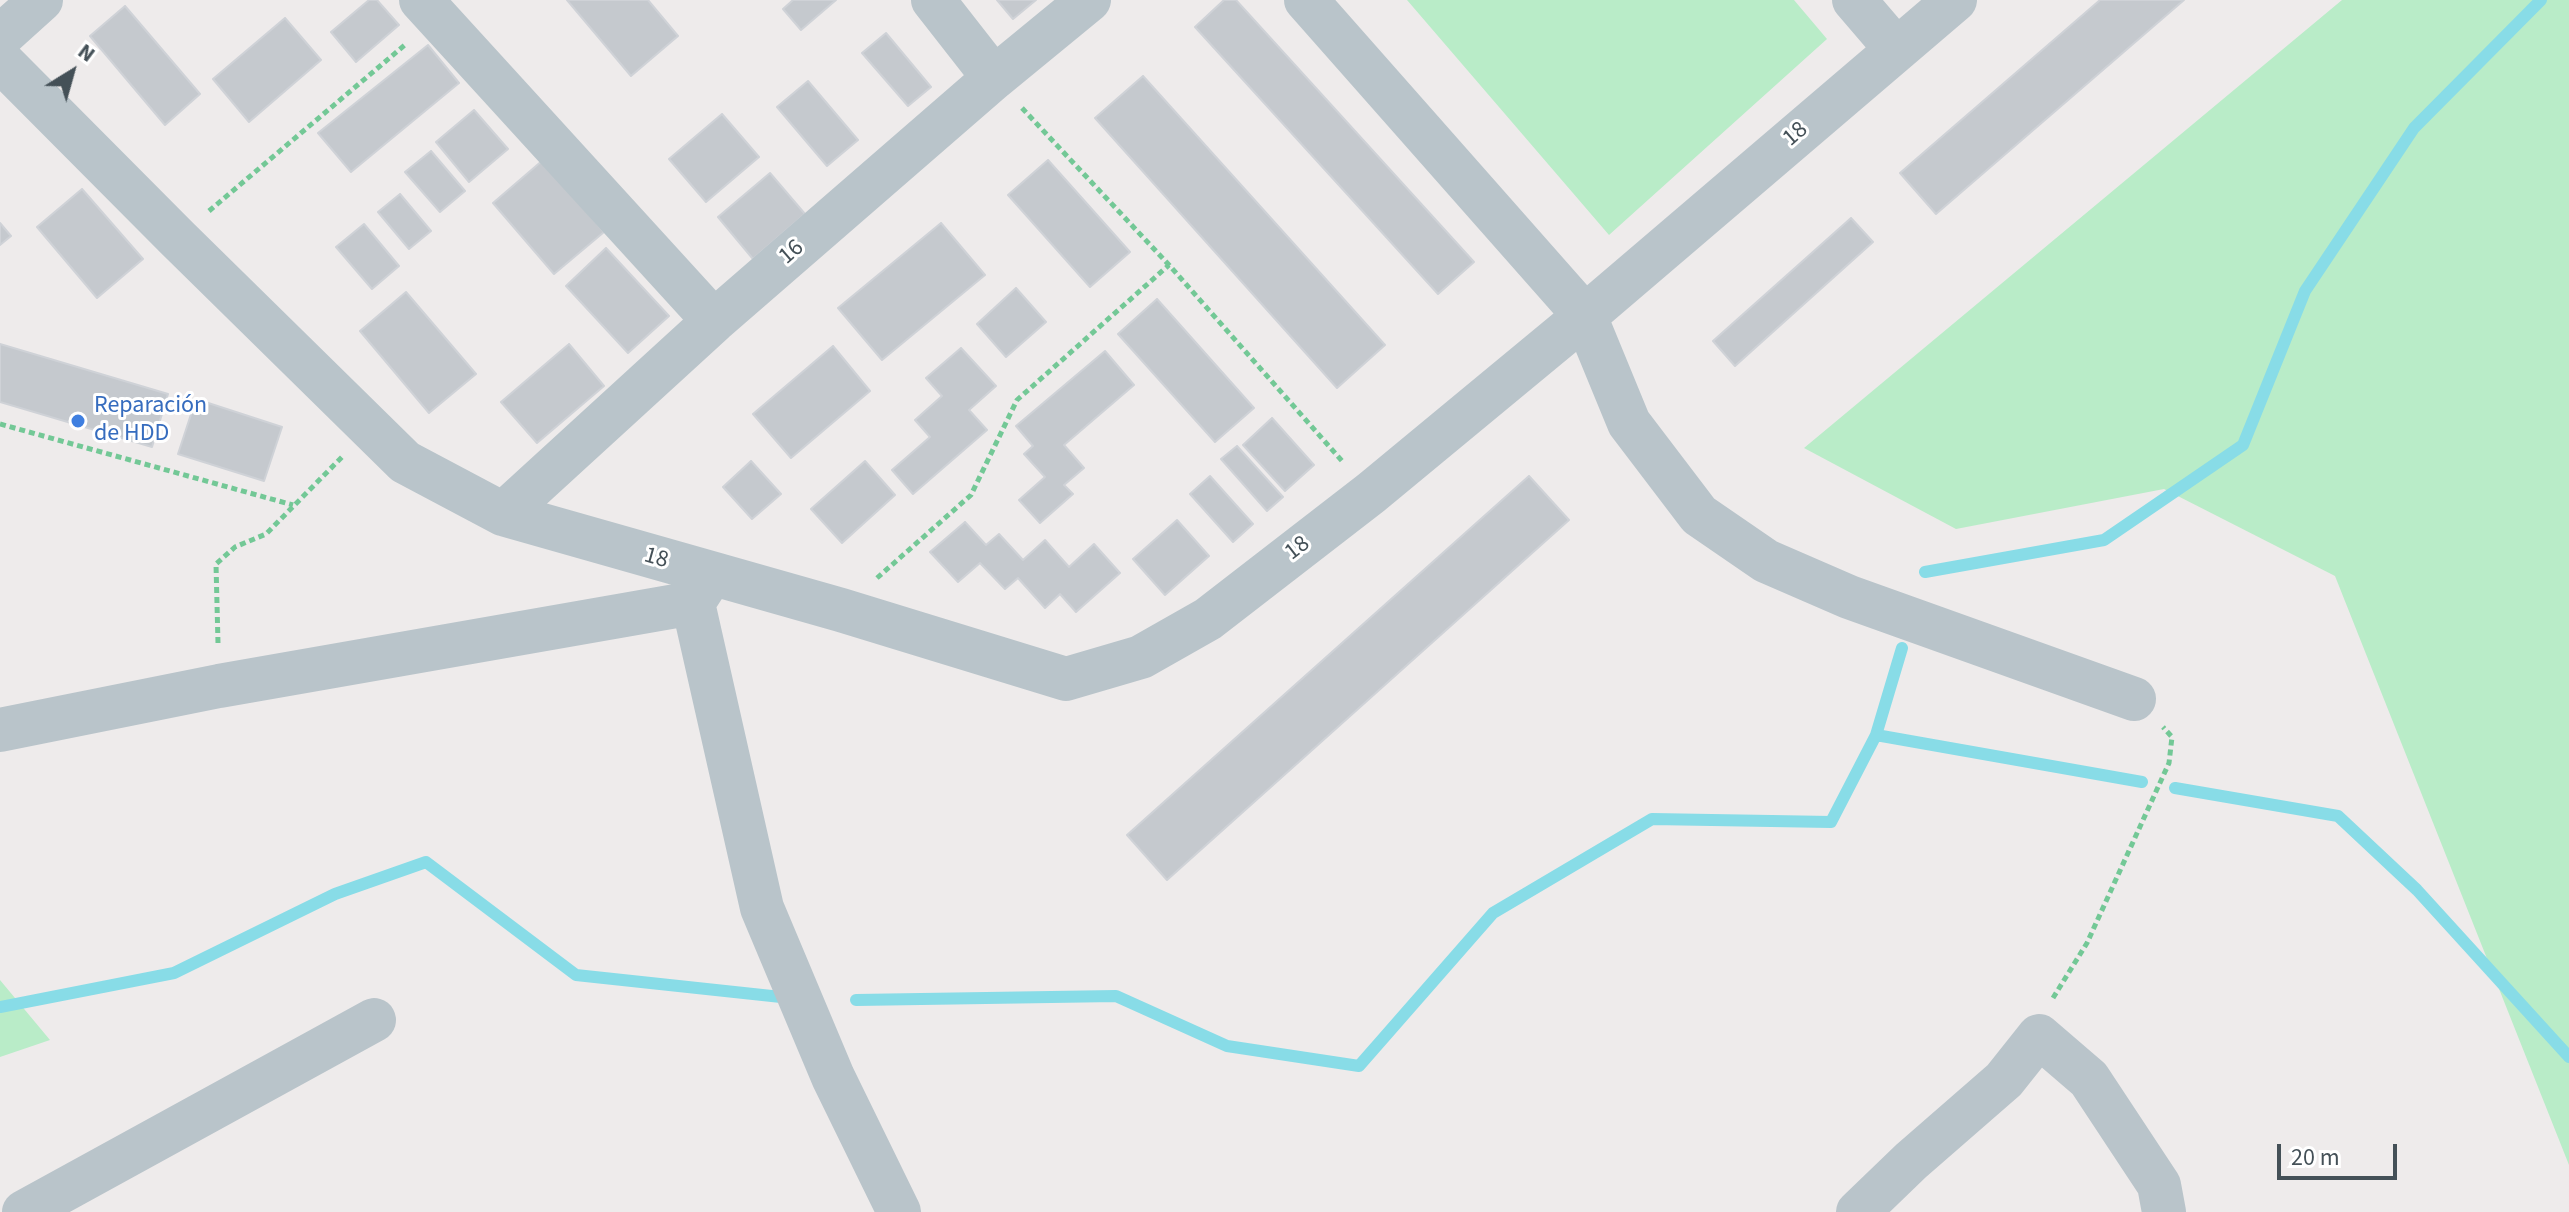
<!DOCTYPE html>
<meta charset="utf-8">
<style>
body{margin:0}
#map{position:relative;width:2569px;height:1212px;overflow:hidden;background:#eeebeb;font-family:"Source Sans 3",sans-serif}
canvas{display:block}
.north{position:absolute;left:32px;top:32px;width:80px;height:80px;-webkit-text-stroke:6px #fff;paint-order:stroke;rotate:37deg;font-size:22px;font-weight:700;line-height:32px;text-align:center;color:#445057}
.north::after{content:'';display:block;margin:auto;width:28px;height:36px;background:#445057;clip-path:polygon(50% 0,100% 100%,50% 72%,0 100%)}
.scale{position:absolute;left:2277px;top:1144px;width:120px;height:36px;box-sizing:border-box;border:4px solid #445057;border-top:0;padding-left:10px;font-size:24px;line-height:28px;white-space:nowrap;color:#445057;-webkit-text-stroke:6px #fff;paint-order:stroke}
</style>
<div id="map">
<canvas width="2569" height="1212"></canvas>
<div class="north">N</div>
<div class="scale">20 m</div>
</div>
<script>
const g = document.querySelector('canvas').getContext('2d');
g.lineJoin = 'round';
function fill(path, color) { g.fillStyle = color; g.fill(path, 'evenodd'); }
const poly = rows => new Path2D(rows.map(r => 'M' + r).join(''));
function trace(path, color, width, dash) { g.strokeStyle = color; g.lineWidth = width; g.lineCap = dash ? 'butt' : 'round'; g.setLineDash(dash || []); g.stroke(path); }
function write(font, color, halo, rows, align = 'center') {
  g.font = font + ' "Source Sans 3",sans-serif'; g.lineWidth = 6; g.setLineDash([]); g.textBaseline = 'middle'; g.strokeStyle = halo; g.fillStyle = color; for (const [text, x, y, turn = 0] of rows) {
    g.save(); g.translate(x, y); g.rotate((+turn || 0) * Math.PI / 180); g.textAlign = isNaN(turn) ? turn : align; if (halo) g.strokeText(text, 0, 0); g.fillText(text, 0, 0); g.restore();
  }
}
const green = poly([
 [1407,0,1794,0,1827,39,1609,235],
 [2342,0,2569,0,2569,1165,2335,576,2164,489,1956,529,1804,448],
 [0,980,50,1040,0,1057]
]);
const stream = poly([
 [1925,572,2104,540,2243,445,2305,291,2414,128,2541,0],
 [1876,735,2142,782],
 [2175,788,2338,816,2417,890,2569,1057],
 [856,1000,1116,996,1227,1046,1359,1066,1493,913,1652,819,1831,822,1876,735,1902,648],
 [0,1007,174,973,335,894,426,862,576,975,781,997]
]);
const building = poly([
 [369,0,377,0,399,25,356,62,331,32,369,0],
 [567,0,648,0,678,36,631,76,567,0],
 [793,0,836,0,801,30,783,9,793,0],
 [997,0,1036,0,1013,19,997,0],
 [1224,0,1236,0,1474,262,1438,294,1195,27,1224,0],
 [2100,0,2184,0,1936,214,1900,173,2100,0],
 [125,6,200,94,165,125,90,36,125,6],
 [285,18,321,60,249,122,213,79,285,18],
 [886,33,931,87,908,106,862,53,886,33],
 [428,45,459,83,351,172,318,133,428,45],
 [1143,76,1385,345,1337,388,1095,118,1143,76],
 [808,81,858,140,827,166,777,107,808,81],
 [474,110,508,149,469,182,436,142,474,110],
 [722,114,759,157,706,202,669,159,722,114],
 [431,151,465,191,440,212,405,172,431,151],
 [543,160,604,232,554,274,493,203,543,160],
 [1048,160,1130,252,1090,287,1008,195,1048,160],
 [770,173,805,214,753,259,718,217,770,173],
 [82,189,143,259,97,298,37,227,82,189],
 [400,194,431,231,409,249,378,212,400,194],
 [1851,218,1873,242,1735,366,1713,341,1851,218],
 [0,223,11,236,0,245,0,223],
 [941,223,985,275,882,360,838,308,941,223],
 [364,224,399,266,372,289,336,247,364,224],
 [606,248,669,316,628,353,566,286,606,248],
 [1016,288,1046,322,1006,357,977,324,1016,288],
 [406,292,476,374,429,413,360,331,406,292],
 [1157,299,1254,408,1215,442,1118,334,1157,299],
 [0,344,168,394,152,447,0,402,0,344],
 [569,344,604,386,537,443,501,402,569,344],
 [833,346,870,391,791,458,753,414,833,346],
 [961,348,996,386,969,410,987,430,913,494,892,470,930,437,915,420,942,396,926,378,961,348],
 [1105,351,1134,385,1064,445,1084,468,1064,485,1073,494,1040,523,1019,500,1045,477,1024,454,1033,446,1016,426,1105,351],
 [196,399,282,427,264,481,178,454,196,399],
 [1272,418,1314,465,1285,491,1243,445,1272,418],
 [1237,446,1283,497,1267,511,1221,459,1237,446],
 [751,461,781,494,752,519,723,487,751,461],
 [865,461,895,495,842,543,811,509,865,461],
 [1210,476,1253,524,1233,542,1190,494,1210,476],
 [1529,476,1569,520,1167,880,1127,835,1529,476],
 [1177,520,1209,556,1165,595,1133,559,1177,520],
 [965,522,986,545,999,534,1023,560,1045,540,1069,567,1094,544,1120,573,1076,612,1060,594,1045,608,1018,578,1005,589,980,563,958,582,930,552,965,522]
]);
const path = poly([
 [1022,108,1169,265,1343,462],
 [209,211,406,44],
 [0,424,293,505],
 [877,578,971,495,1017,400,1169,265],
 [218,643,216,564,235,547,266,534,342,457],
 [2053,998,2087,943,2169,763,2172,737,2163,727]
]);
const minor = poly([
 [421,0,714,321],
 [933,0,994,78],
 [1306,0,1585,316,1629,423,1699,515,1766,561,1849,597,2134,699],
 [1854,0,1896,49],
 [0,37,41,0],
 [0,60,177,238,405,462,503,514,841,610,1066,679,1141,657,1208,619,1371,493,1585,316,1955,0],
 [503,514,714,321,994,78,1089,0],
 [693,603,762,908,833,1077,899,1212],
 [0,730,219,686,693,603,711,575],
 [24,1212,374,1020],
 [1858,1212,1911,1161,2004,1080,2039,1036,2089,1079,2159,1185,2164,1212]
]);
const markers = [
 [78,421,8,"#3f7fe0"]
];
const streetNames = [
 ["18",1796,135,-41],
 ["16",792,253,-41],
 ["18",1298,549,-38],
 ["18",656,559,16]
];
const shopNames = [
 ["Reparación",94,407],
 ["de HDD",94,435]
];
fill(green, '#b9ecc8');
trace(stream, '#88dce7', 12);
fill(building, '#c5c9ce');
trace(building, '#cfd2d7', 2);
trace(path, '#73c896', 5, [6, 4]);
trace(minor, '#b9c4ca', 44);
for (const [x, y, r, color] of markers) { const dot = new Path2D(); dot.arc(x, y, r, 0, 2 * Math.PI); g.fillStyle = color; g.fill(dot); trace(dot, '#fff', 3); }
write('24px', '#445057', '#fff', streetNames);
write('24px', '#366cbe', '#fff', shopNames, 'left');
</script>
